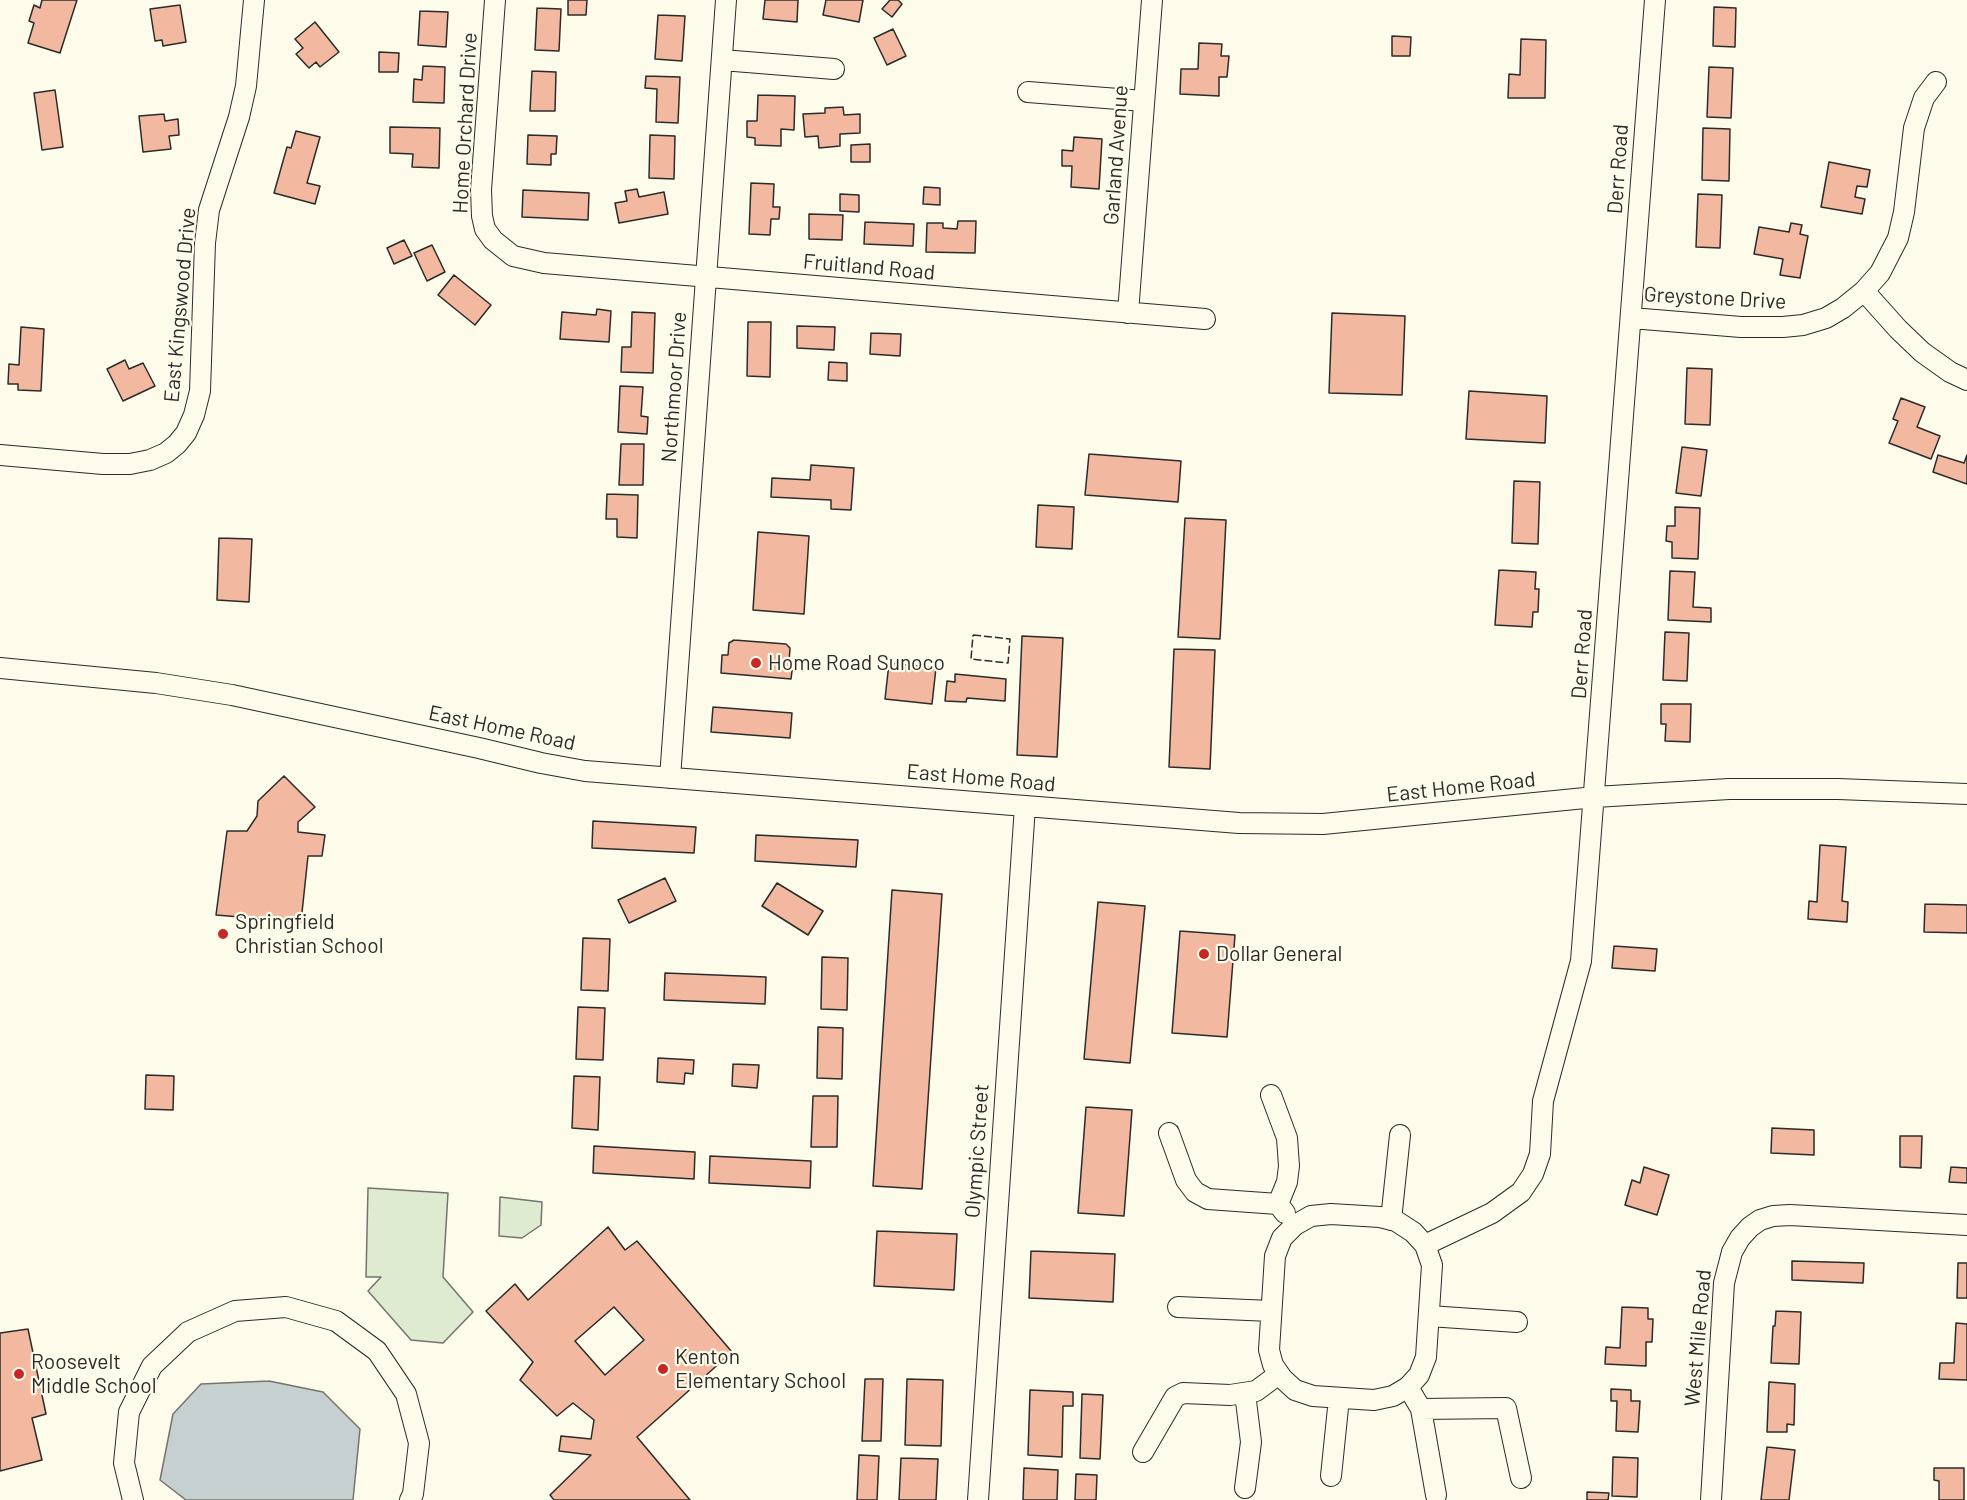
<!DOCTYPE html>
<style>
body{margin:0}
canvas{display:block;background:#fdfbea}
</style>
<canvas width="1967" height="1500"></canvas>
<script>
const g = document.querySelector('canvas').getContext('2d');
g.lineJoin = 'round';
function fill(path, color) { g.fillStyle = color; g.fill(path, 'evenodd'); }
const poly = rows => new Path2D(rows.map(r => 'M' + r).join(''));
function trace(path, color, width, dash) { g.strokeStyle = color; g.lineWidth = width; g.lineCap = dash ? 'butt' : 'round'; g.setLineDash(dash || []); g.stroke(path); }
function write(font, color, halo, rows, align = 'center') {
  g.font = font + ' Barlow,sans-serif'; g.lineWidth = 4.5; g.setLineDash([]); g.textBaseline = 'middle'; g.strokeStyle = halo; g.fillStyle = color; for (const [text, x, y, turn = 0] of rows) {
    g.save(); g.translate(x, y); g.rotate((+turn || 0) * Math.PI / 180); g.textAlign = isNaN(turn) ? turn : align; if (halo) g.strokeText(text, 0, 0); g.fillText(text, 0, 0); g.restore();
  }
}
const green = poly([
 [368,1188,448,1193,443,1277,473,1312,443,1343,411,1340,368,1291,381,1277,366,1277,368,1188],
 [500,1197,542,1202,541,1225,522,1238,499,1236,500,1197]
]);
const water = poly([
 [269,1381,323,1392,360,1429,353,1500,186,1500,160,1480,173,1414,201,1384,269,1381]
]);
const building = poly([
 [42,0,77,0,60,53,28,43,34,23,29,21,34,5,40,8,42,0],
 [568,0,587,0,586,15,568,15,568,0],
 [765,0,798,0,797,22,763,19,765,0],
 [826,0,863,0,859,22,823,15,826,0],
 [890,0,898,0,902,4,892,17,882,9,890,0],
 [180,5,186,42,163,46,162,40,155,41,150,9,180,5],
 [1714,7,1736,8,1735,47,1713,46,1714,7],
 [537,8,561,9,559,51,535,50,537,8],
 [420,11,448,12,446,47,418,45,420,11],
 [658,15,685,16,682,61,655,59,658,15],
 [315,22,339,52,320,67,316,62,309,68,296,54,303,48,295,39,315,22],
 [893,29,906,56,887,65,874,38,893,29],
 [1392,36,1411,37,1410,56,1392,56,1392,36],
 [1521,39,1546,40,1545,98,1508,98,1509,74,1520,75,1521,39],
 [1199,43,1222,44,1221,56,1229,56,1227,77,1219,77,1219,96,1180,94,1181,69,1198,69,1199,43],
 [379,52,399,53,398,72,379,72,379,52],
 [423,66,445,67,444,103,413,102,414,79,422,80,423,66],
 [1709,67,1733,68,1731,118,1707,117,1709,67],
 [532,71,556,72,555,111,530,111,532,71],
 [646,76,680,77,678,123,656,122,657,89,645,88,646,76],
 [55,90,63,147,42,150,34,93,55,90],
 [758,95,795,96,794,130,781,129,781,146,755,145,755,138,747,137,747,121,757,121,758,95],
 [843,107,844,115,860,114,860,133,840,134,840,146,819,148,818,136,805,137,803,114,825,113,825,108,843,107],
 [164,114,165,121,178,119,179,135,169,136,171,149,143,152,139,116,164,114],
 [390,127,440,128,439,168,412,167,413,154,390,153,390,127],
 [1703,128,1730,129,1729,181,1702,180,1703,128],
 [296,131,320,137,307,183,320,186,315,204,274,193,287,147,291,148,296,131],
 [528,135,557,136,556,154,551,154,551,165,527,164,528,135],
 [650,135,675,136,674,179,649,178,650,135],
 [1074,137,1102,139,1099,189,1071,187,1072,166,1062,166,1062,150,1073,151,1074,137],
 [870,144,870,162,851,162,851,145,870,144],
 [1829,162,1870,170,1867,187,1857,186,1855,197,1865,199,1862,214,1821,207,1829,162],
 [751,183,774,184,773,207,780,207,779,219,771,219,770,235,749,234,751,183],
 [924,187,940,188,940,205,923,204,924,187],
 [637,189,639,197,664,192,668,214,619,223,615,203,627,201,625,191,637,189],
 [523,190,589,193,588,220,522,217,523,190],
 [840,194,859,195,859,212,840,211,840,194],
 [1698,194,1722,195,1720,248,1696,247,1698,194],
 [809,214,843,215,842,240,809,239,809,214],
 [958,221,976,221,975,253,926,252,927,223,943,223,943,228,957,229,958,221],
 [865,222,914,224,913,246,864,244,865,222],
 [1791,223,1802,225,1800,234,1808,236,1800,278,1780,275,1783,259,1754,254,1759,227,1789,232,1791,223],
 [404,240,412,256,394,264,387,248,404,240],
 [432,245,445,272,427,281,414,253,432,245],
 [454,275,491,305,475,325,438,295,454,275],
 [597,309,611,311,609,342,560,339,562,312,596,315,597,309],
 [632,312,655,313,653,373,621,372,622,347,631,347,632,312],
 [1332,313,1405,316,1402,395,1329,393,1332,313],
 [748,322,771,322,770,377,747,376,748,322],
 [797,326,835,327,834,350,797,348,797,326],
 [21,327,44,329,41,391,18,390,18,384,8,384,9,364,19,365,21,327],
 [871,333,901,334,900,356,870,354,871,333],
 [125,360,129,369,143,363,155,386,123,401,107,369,125,360],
 [829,362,847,363,847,381,828,380,829,362],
 [1687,368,1712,369,1710,425,1685,424,1687,368],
 [620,386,643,387,641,416,648,417,647,434,618,432,620,386],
 [1469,391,1547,396,1545,443,1466,439,1469,391],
 [1901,398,1925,407,1917,427,1940,436,1931,459,1889,443,1898,421,1893,419,1901,398],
 [621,444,644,444,643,485,619,485,621,444],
 [1682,447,1707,450,1701,496,1676,493,1682,447],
 [1089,454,1181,461,1178,502,1085,495,1089,454],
 [1938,455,1964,463,1967,455,1967,484,1933,472,1938,455],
 [811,465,854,468,851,510,831,509,831,500,771,497,772,478,810,480,811,465],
 [1514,481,1540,482,1538,544,1512,543,1514,481],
 [607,494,638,495,637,538,617,537,617,519,606,519,607,494],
 [1038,505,1074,507,1072,549,1036,547,1038,505],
 [1675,507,1700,508,1698,559,1672,558,1672,542,1666,541,1667,526,1675,526,1675,507],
 [1185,518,1226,520,1220,639,1178,637,1185,518],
 [758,532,809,536,804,614,753,610,758,532],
 [219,538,252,539,249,602,217,600,219,538],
 [1499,570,1536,572,1535,589,1539,589,1538,612,1533,612,1532,627,1495,625,1499,570],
 [1670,571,1695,572,1693,607,1711,608,1711,622,1668,620,1670,571],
 [1665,632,1689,633,1687,681,1663,680,1665,632],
 [1022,636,1063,638,1057,757,1017,755,1022,636],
 [734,640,786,644,790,648,789,663,793,663,791,679,721,673,722,655,728,655,729,643,734,640],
 [1174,649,1215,650,1210,769,1169,767,1174,649],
 [889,663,936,668,932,704,885,699,889,663],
 [955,674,1006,679,1005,701,967,698,966,702,945,701,947,681,955,682,955,674],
 [1661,704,1691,704,1690,742,1665,741,1666,724,1661,724,1661,704],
 [713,707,792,713,790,738,711,732,713,707],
 [284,776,315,807,298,822,298,832,325,835,322,856,308,856,301,922,216,915,227,831,247,831,257,816,258,801,284,776],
 [593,821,696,827,694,853,592,848,593,821],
 [756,835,858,840,856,867,755,861,756,835],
 [1820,845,1846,847,1842,901,1848,902,1847,922,1808,919,1809,901,1817,902,1820,845],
 [665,878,676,901,629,923,618,900,665,878],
 [777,883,823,911,808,935,762,906,777,883],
 [892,890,942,894,922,1189,873,1186,892,890],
 [1098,902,1145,906,1130,1063,1084,1059,1098,902],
 [1925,904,1967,905,1967,933,1924,932,1925,904],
 [1180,931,1235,935,1227,1037,1172,1033,1180,931],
 [583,938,610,939,608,991,581,990,583,938],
 [1614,946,1657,949,1655,971,1612,968,1614,946],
 [822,957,848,958,847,1010,821,1009,822,957],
 [665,973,766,977,765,1004,664,1000,665,973],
 [578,1007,605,1008,603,1060,576,1059,578,1007],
 [818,1027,843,1028,842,1079,817,1078,818,1027],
 [658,1058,694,1060,693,1074,685,1073,684,1084,657,1082,658,1058],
 [733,1064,759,1065,757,1088,732,1086,733,1064],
 [146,1075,174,1076,173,1110,145,1109,146,1075],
 [574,1076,600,1077,598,1130,572,1128,574,1076],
 [813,1096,838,1096,837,1147,811,1147,813,1096],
 [1086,1107,1132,1110,1124,1216,1078,1213,1086,1107],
 [1772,1128,1814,1130,1814,1155,1771,1153,1772,1128],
 [1900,1136,1922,1136,1921,1168,1900,1167,1900,1136],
 [594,1146,695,1152,694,1179,593,1173,594,1146],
 [710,1156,811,1161,810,1188,709,1183,710,1156],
 [1644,1167,1669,1175,1657,1215,1625,1205,1632,1180,1640,1183,1644,1167],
 [1951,1167,1967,1168,1967,1183,1949,1182,1951,1167],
 [608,1227,625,1250,637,1241,732,1352,637,1437,690,1500,554,1500,550,1495,591,1455,559,1451,561,1436,591,1439,594,1420,573,1403,557,1416,520,1380,533,1362,486,1311,515,1284,528,1300,608,1227],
 [614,1307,644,1340,605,1375,575,1341,614,1307],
 [877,1231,957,1234,954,1290,874,1286,877,1231],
 [1031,1251,1115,1254,1113,1302,1029,1298,1031,1251],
 [1792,1261,1864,1263,1863,1283,1792,1280,1792,1261],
 [1958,1263,1967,1263,1967,1298,1957,1298,1958,1263],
 [1622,1307,1648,1308,1648,1319,1653,1319,1652,1342,1646,1342,1646,1366,1605,1364,1606,1347,1620,1348,1622,1307],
 [1776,1311,1801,1312,1799,1364,1771,1363,1773,1326,1775,1326,1776,1311],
 [1956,1323,1967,1324,1967,1380,1939,1379,1940,1363,1954,1363,1956,1323],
 [28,1329,46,1414,32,1418,42,1460,0,1471,0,1333,28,1329],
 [865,1379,883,1379,881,1441,862,1441,865,1379],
 [907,1379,943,1380,941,1446,905,1445,907,1379],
 [1769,1382,1795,1384,1794,1425,1787,1424,1787,1432,1767,1432,1769,1382],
 [1611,1389,1631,1390,1631,1401,1640,1401,1638,1432,1616,1431,1617,1401,1611,1401,1611,1389],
 [1030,1390,1073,1392,1073,1406,1063,1406,1062,1457,1028,1455,1030,1390],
 [1082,1394,1103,1395,1100,1459,1080,1458,1082,1394],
 [1767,1447,1795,1450,1789,1500,1761,1500,1767,1447],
 [859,1455,879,1456,877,1500,857,1500,859,1455],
 [1613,1457,1638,1458,1637,1497,1612,1496,1613,1457],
 [901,1458,938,1459,936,1500,899,1500,901,1458],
 [1024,1468,1058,1470,1057,1500,1023,1500,1024,1468],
 [1934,1468,1964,1468,1964,1500,1939,1500,1939,1481,1934,1480,1934,1468],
 [1076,1474,1097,1475,1096,1500,1075,1500,1076,1474],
 [1587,1492,1609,1493,1608,1500,1587,1500,1587,1492]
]);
const minor = poly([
 [495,0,481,190,482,216,485,229,493,240,513,256,544,263,1205,319],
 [722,60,834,69],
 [1028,92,1144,101],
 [1864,291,1898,329,1922,352,1950,372,1967,380],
 [1128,313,1152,0],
 [1631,318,1741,327,1783,327,1803,325,1826,318,1843,308,1864,291,1880,273,1898,238,1904,212,1914,128,1924,98,1936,82],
 [0,455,103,464,130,464,150,460,166,453,177,444,186,433,194,415,200,391,205,243,209,210,239,117,246,86,254,0],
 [0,668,156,683,232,695,479,748,541,763,585,771,1239,823,1323,824,1595,797,1729,789,1838,789,1967,794],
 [670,778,726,0],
 [1271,1095,1287,1138,1289,1166,1287,1182,1278,1204,1285,1213],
 [1169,1133,1186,1180,1195,1192,1208,1199,1278,1204],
 [1331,1214,1380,1217,1396,1221,1413,1232,1425,1245,1432,1265,1426,1357,1419,1375,1408,1387,1393,1396,1374,1400,1313,1396,1295,1390,1282,1378,1273,1365,1269,1350,1275,1256,1282,1238,1295,1225,1311,1216,1331,1214],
 [1391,1220,1400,1135],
 [1425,1245,1492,1213,1521,1192,1533,1174,1540,1154,1543,1101,1581,961,1655,0],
 [1178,1307,1271,1311],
 [1429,1316,1517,1322],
 [1408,1387,1421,1409,1506,1408,1521,1478],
 [1421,1409,1436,1495],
 [1143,1452,1175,1397,1183,1393,1230,1395,1256,1391,1279,1374],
 [1331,1476,1339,1398],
 [1245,1488,1251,1442,1245,1393],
 [133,1500,124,1463,129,1412,152,1366,188,1332,235,1311,286,1307,336,1321,377,1351,406,1394,419,1443,413,1494,410,1500],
 [978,1500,1025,806],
 [1711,1500,1724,1283,1732,1252,1740,1238,1750,1227,1760,1220,1773,1216,1790,1215,1967,1225]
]);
const fence = poly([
 [973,635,1010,639,1008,663,971,659,973,635]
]);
const markers = [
 [756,663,6,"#c62828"],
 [223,934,6,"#c62828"],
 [1204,954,6,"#c62828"],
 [663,1369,6,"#c62828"],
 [19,1374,6,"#c62828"]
];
const streetNames = [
 ["Home Orchard Drive",465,123,-87],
 ["Garland Avenue",1116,155,-86],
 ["Derr Road",1618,169,-86],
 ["Fruitland Road",869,267,5],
 ["Greystone Drive",1715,298,3],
 ["East Kingswood Drive",180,305,-85],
 ["Northmoor Drive",674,387,-86],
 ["Derr Road",1582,654,-86],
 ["East Home Road",502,728,12],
 ["East Home Road",981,778,5],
 ["East Home Road",1461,787,-6],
 ["Olympic Street",977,1151,-86],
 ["West Mile Road",1698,1338,-85]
];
const poiNames = [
 ["Home Road Sunoco",768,663],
 ["Springfield",235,922],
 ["Christian School",235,946],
 ["Dollar General",1216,954],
 ["Kenton",675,1357],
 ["Elementary School",675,1381],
 ["Roosevelt",31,1362],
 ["Middle School",31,1386]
];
fill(green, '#deebd1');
trace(green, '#74746e', 1.5);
fill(water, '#c7d0d0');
trace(water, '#74746e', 1.5);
fill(building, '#f2b8a0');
trace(building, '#2b2b2b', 1.5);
trace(minor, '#2b2b2b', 22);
trace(minor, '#fdfbea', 20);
trace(fence, '#2b2b2b', 1.5, [8, 3]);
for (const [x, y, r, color] of markers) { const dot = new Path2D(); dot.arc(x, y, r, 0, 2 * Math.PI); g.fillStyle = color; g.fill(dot); trace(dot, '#fdfbea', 2); }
write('21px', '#2b2b2b', '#fdfbea', streetNames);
write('21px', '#2b2b2b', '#fdfbea', poiNames, 'left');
</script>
